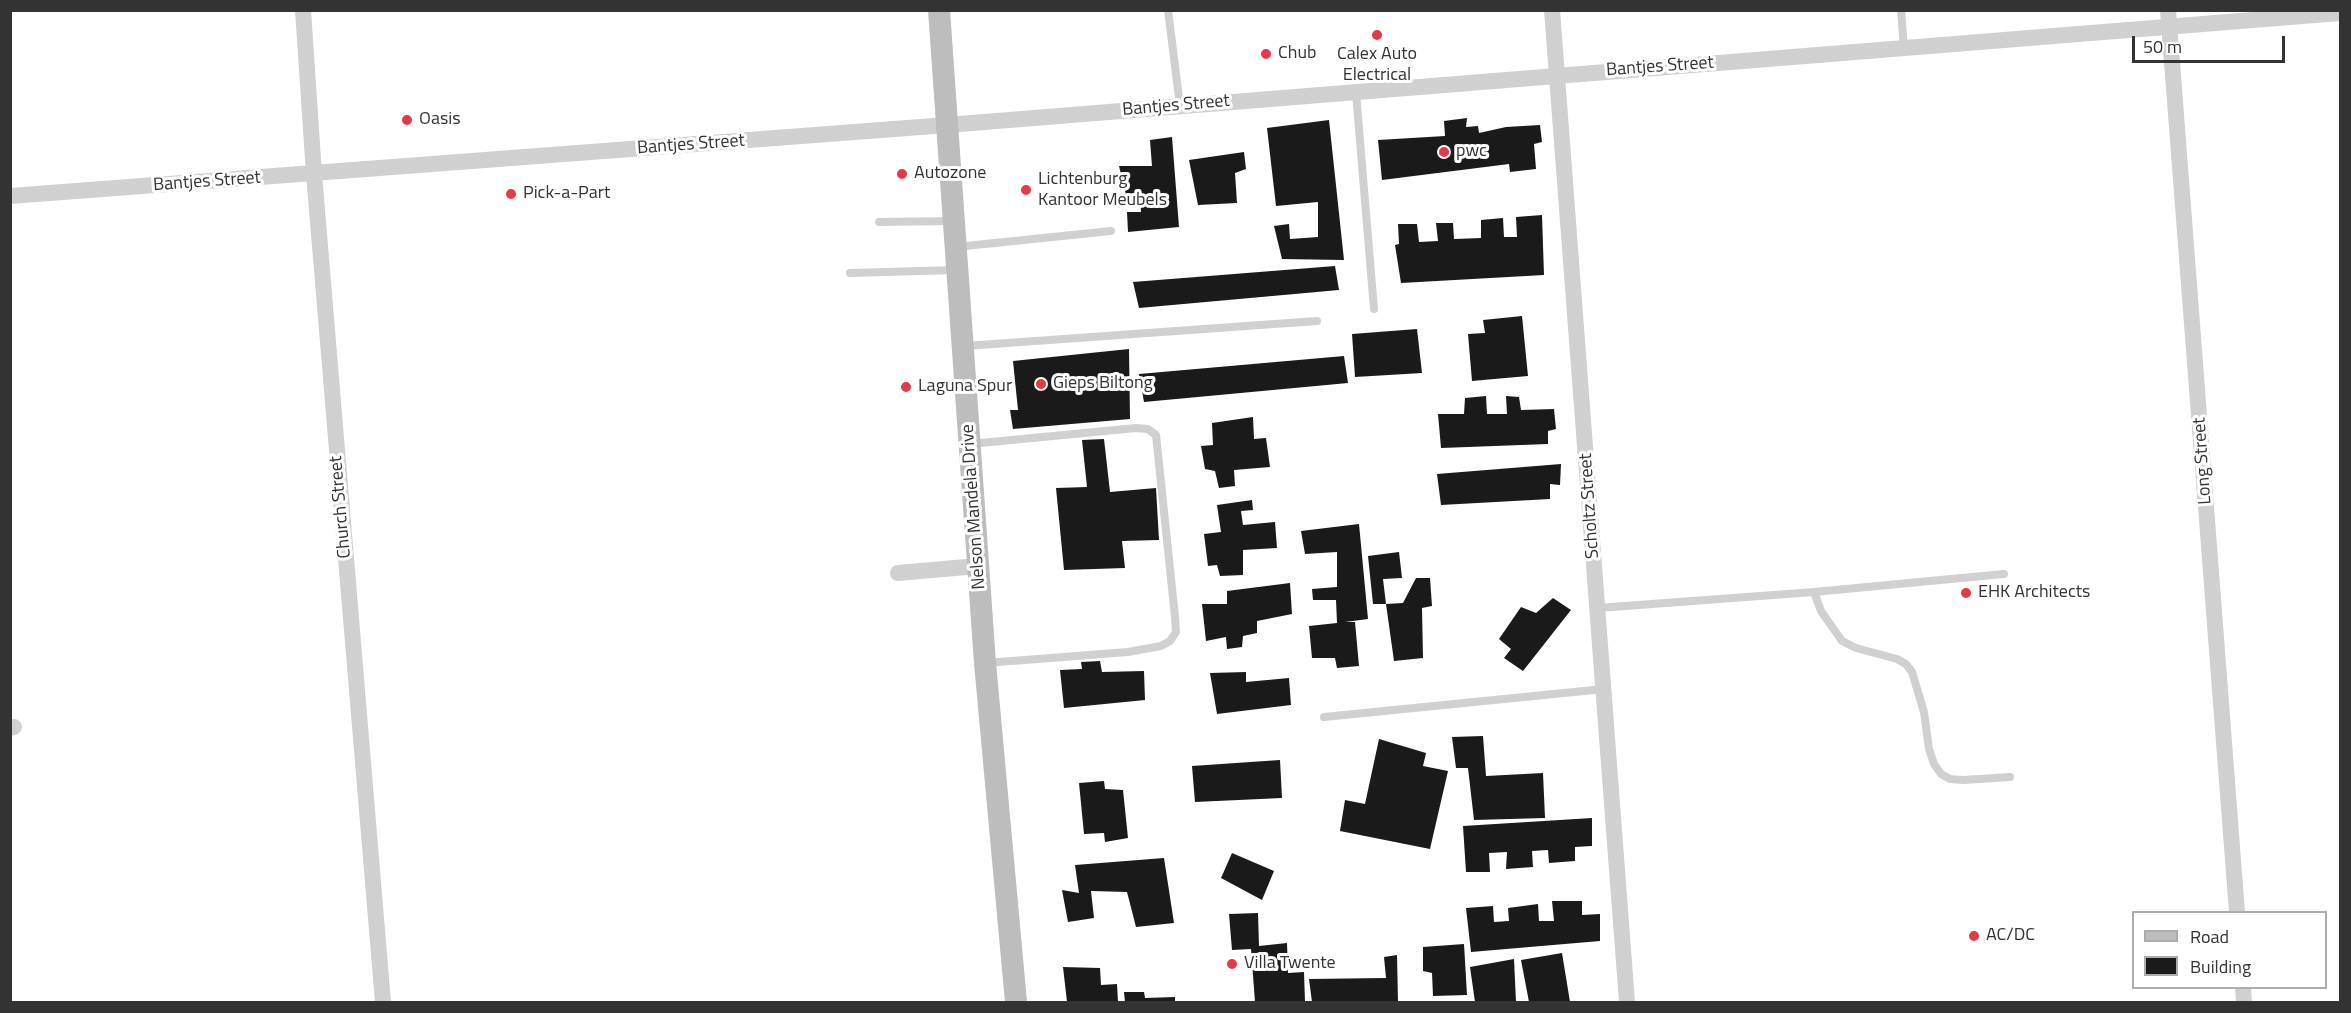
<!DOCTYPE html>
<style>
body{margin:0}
#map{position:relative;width:2351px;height:1013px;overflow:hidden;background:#fff;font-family:"Titillium Web",sans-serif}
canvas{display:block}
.frame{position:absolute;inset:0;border:12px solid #333;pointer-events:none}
.legend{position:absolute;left:2132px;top:911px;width:195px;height:78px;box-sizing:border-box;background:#fff;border:2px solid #adadad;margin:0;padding:8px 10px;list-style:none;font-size:18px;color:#333}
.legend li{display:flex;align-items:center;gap:12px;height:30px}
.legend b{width:30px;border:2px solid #adadad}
.scale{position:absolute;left:2132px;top:36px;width:153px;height:27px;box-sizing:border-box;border:3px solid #333;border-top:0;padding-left:8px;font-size:18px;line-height:21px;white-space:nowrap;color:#333;-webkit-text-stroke:4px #fff;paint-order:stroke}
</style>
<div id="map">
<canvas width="2351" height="1013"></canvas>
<div class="frame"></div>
<ul class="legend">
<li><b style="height:8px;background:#bdbdbd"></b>Road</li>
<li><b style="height:16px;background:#1a1a1a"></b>Building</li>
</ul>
<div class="scale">50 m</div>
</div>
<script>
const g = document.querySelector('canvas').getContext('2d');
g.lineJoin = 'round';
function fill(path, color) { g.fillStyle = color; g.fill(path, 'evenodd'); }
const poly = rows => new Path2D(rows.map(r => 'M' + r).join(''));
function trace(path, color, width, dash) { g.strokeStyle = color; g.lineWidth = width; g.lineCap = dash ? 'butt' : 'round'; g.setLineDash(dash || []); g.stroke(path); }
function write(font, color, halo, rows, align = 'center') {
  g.font = font + ' "Titillium Web",sans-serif'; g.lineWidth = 6; g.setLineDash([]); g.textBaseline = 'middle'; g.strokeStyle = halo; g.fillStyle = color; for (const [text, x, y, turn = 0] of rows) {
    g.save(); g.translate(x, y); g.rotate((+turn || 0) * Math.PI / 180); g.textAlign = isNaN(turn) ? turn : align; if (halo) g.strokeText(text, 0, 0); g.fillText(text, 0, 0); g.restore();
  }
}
const building = poly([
 [1467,118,1466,127,1478,126,1479,133,1506,127,1540,125,1542,142,1534,144,1536,169,1510,172,1509,164,1382,180,1378,140,1445,136,1444,121],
 [1329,120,1344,260,1282,259,1274,226,1289,224,1290,239,1318,237,1318,202,1276,206,1267,128],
 [1172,137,1179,227,1128,232,1127,212,1141,212,1140,196,1126,195,1119,166,1152,166,1150,140],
 [1244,152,1246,169,1235,173,1237,203,1198,205,1189,160],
 [1542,215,1544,275,1401,283,1395,245,1399,244,1398,224,1417,224,1419,242,1438,241,1436,223,1453,223,1454,239,1481,238,1481,220,1503,218,1504,237,1517,237,1516,217],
 [1335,266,1339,290,1139,308,1133,282],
 [1522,316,1528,376,1472,381,1468,334,1485,333,1483,320],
 [1417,329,1422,373,1355,377,1352,334],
 [1129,349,1130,419,1013,429,1010,410,1018,410,1013,361],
 [1344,356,1348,383,1144,402,1139,374],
 [1486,396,1487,414,1507,414,1506,396,1519,397,1521,410,1554,409,1556,429,1548,431,1548,444,1441,448,1438,414,1464,414,1465,398],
 [1253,417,1254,439,1266,438,1270,467,1234,470,1235,486,1219,488,1215,471,1205,469,1201,446,1213,445,1212,423],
 [1104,439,1110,492,1156,488,1159,540,1122,541,1125,568,1064,570,1056,488,1087,487,1082,440],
 [1561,464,1560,485,1550,484,1550,499,1441,505,1437,474],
 [1252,500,1253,510,1241,511,1243,525,1275,522,1277,548,1243,550,1243,575,1220,576,1217,565,1208,566,1204,534,1221,532,1217,505],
 [1359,524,1368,619,1345,622,1355,622,1359,666,1337,668,1335,658,1312,658,1309,626,1337,623,1336,600,1313,600,1312,589,1337,587,1337,552,1305,554,1301,531],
 [1399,552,1402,578,1383,579,1386,604,1403,603,1416,578,1430,578,1432,606,1422,608,1423,658,1394,661,1386,604,1373,604,1368,556],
 [1290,583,1292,614,1257,621,1257,633,1243,636,1242,647,1227,649,1226,637,1206,641,1202,604,1227,604,1227,591],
 [1553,598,1571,610,1523,671,1504,658,1511,649,1499,639,1521,607,1536,613],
 [1100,661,1102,672,1144,671,1145,700,1064,708,1060,670,1082,669,1081,662],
 [1246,672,1246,682,1289,678,1291,705,1217,714,1210,673],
 [1483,736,1486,776,1543,773,1545,818,1474,820,1468,768,1456,768,1452,737],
 [1379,739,1426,753,1423,766,1448,771,1430,849,1340,831,1345,800,1365,804],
 [1280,760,1282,798,1195,802,1192,766],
 [1104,781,1105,789,1123,790,1128,838,1105,842,1104,833,1084,834,1079,783],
 [1592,818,1592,846,1575,847,1575,861,1549,863,1548,850,1532,851,1533,867,1506,869,1507,852,1489,853,1490,872,1466,872,1463,826],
 [1232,853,1274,871,1262,900,1221,878],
 [1164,858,1174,923,1136,927,1127,892,1091,891,1094,918,1068,922,1062,890,1079,893,1075,865],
 [1552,901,1582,901,1582,915,1600,914,1600,941,1471,952,1466,908,1493,906,1494,922,1509,921,1508,908,1538,904,1539,921,1554,921],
 [1258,913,1259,946,1287,943,1288,973,1304,972,1305,1002,1255,1002,1251,949,1232,950,1229,914],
 [1464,944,1467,995,1433,996,1432,973,1423,971,1423,947],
 [1562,953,1570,1002,1529,1002,1521,960],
 [1397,955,1398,1002,1312,1002,1309,979,1386,978,1384,957],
 [1514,959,1516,1002,1475,1002,1470,967],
 [1063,967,1100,968,1101,985,1117,984,1118,1002,1067,1002],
 [1124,992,1144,992,1145,998,1175,997,1175,1002,1125,1002]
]);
const service = poly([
 [1168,10,1180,106],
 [1901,10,1904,48],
 [1356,93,1374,309],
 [879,222,954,221],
 [956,247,1111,231],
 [850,273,957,270],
 [965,346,1317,321],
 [970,444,1136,428,1148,429,1156,435,1175,617,1176,632,1170,641,1161,646,1128,652,986,663],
 [1814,592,1821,611,1842,641,1856,648,1897,659,1906,664,1912,672,1924,712,1929,749,1934,764,1941,774,1950,779,1963,780,2010,777],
 [1598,608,1814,592,2004,574],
 [1324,717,1604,689]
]);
const minor = poly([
 [303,10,314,174,383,1002],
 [1552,10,1627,1002],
 [2168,10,2237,912],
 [10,196,947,125,2340,13],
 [898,573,978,566],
 [10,728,14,727],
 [2243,988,2244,1002]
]);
const secondary = poly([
 [939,10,985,663,1016,1002]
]);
const markers = [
 [1377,35,6,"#e63946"],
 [1266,54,6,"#e63946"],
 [407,120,6,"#e63946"],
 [1444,152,6,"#e63946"],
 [902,174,6,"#e63946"],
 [1026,190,6,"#e63946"],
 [511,194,6,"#e63946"],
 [1041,384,6,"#e63946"],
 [906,387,6,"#e63946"],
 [1966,593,6,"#e63946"],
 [1974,936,6,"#e63946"],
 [1232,964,6,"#e63946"]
];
const poiNames = [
 ["Chub",1278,54],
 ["Calex Auto",1377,55,"center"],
 ["Electrical",1377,76,"center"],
 ["Oasis",419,120],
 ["pwc",1456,152],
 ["Autozone",914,174],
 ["Lichtenburg",1038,180],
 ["Kantoor Meubels",1038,201],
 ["Pick-a-Part",523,194],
 ["Gieps Biltong",1053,384],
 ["Laguna Spur",918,387],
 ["EHK Architects",1978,593],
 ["AC/DC",1986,936],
 ["Villa Twente",1244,964]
];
const streetNames = [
 ["Bantjes Street",1660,67,-4],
 ["Bantjes Street",1176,106,-5],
 ["Bantjes Street",691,145,-4],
 ["Bantjes Street",207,182,-4],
 ["Long Street",2203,461,-94],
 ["Scholtz Street",1590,506,-94],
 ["Church Street",341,507,-95],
 ["Nelson Mandela Drive",974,507,-94]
];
fill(building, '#1a1a1a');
trace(service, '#d0d0d0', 8);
trace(minor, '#d0d0d0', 16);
trace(secondary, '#bdbdbd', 22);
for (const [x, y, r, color] of markers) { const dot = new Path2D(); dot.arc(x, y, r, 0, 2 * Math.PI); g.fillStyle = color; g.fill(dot); trace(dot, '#fff', 2); }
write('18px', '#333', '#fff', poiNames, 'left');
write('18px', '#333', '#fff', streetNames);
</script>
